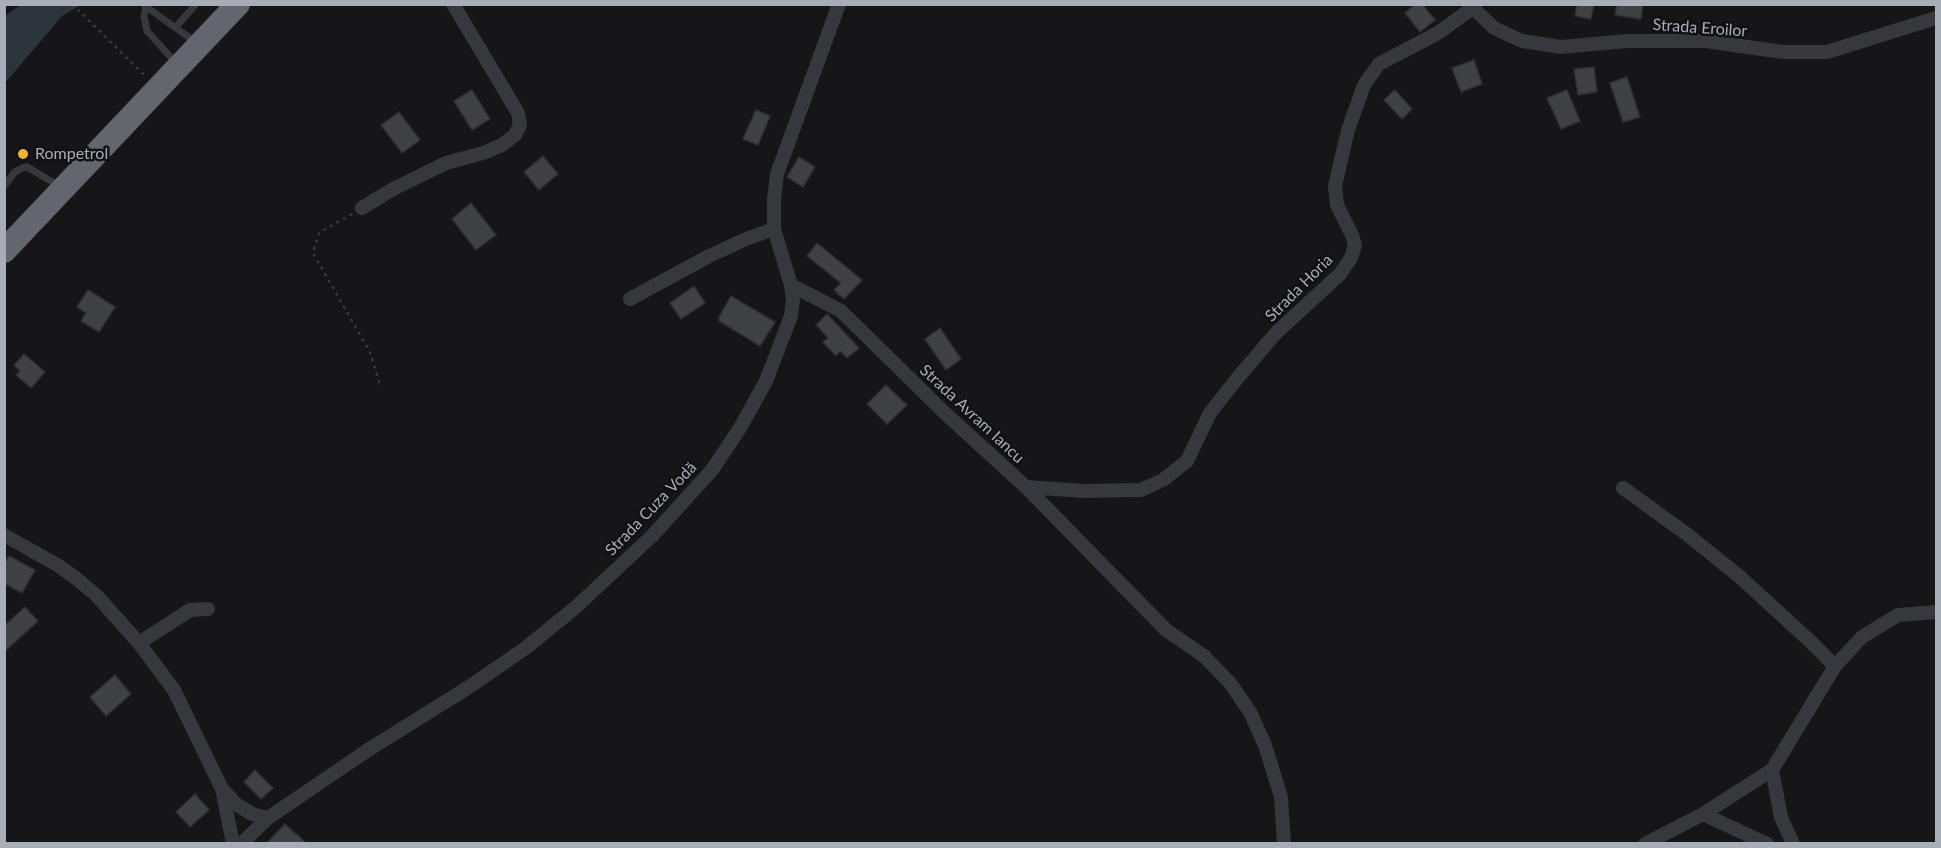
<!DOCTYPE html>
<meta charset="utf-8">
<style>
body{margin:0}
#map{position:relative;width:1941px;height:848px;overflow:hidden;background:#161618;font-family:Lato,sans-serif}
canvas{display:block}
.frame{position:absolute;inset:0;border:6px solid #a8adb8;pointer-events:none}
</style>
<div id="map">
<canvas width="1941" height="848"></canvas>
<div class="frame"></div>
</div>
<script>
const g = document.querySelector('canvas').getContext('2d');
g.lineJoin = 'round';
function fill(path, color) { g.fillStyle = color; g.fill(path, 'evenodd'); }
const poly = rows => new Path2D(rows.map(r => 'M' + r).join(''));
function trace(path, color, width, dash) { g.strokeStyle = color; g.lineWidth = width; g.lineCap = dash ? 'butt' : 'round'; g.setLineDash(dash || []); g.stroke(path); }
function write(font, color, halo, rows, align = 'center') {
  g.font = font + ' Lato,sans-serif'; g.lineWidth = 5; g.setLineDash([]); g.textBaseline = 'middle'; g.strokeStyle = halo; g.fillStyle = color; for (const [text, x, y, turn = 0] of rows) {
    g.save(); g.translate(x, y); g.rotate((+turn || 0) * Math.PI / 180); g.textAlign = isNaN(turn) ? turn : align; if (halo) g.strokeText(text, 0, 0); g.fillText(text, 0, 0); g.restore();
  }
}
const water = poly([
 [22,4,81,5,62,16,5,83,5,16]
]);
const building = poly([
 [1415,4,1422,4,1435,20,1420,32,1405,13,1415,4],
 [1577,4,1594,4,1591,19,1575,16,1577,4],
 [1617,4,1643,4,1641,19,1615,15,1617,4],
 [1474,60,1482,84,1461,92,1452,68,1474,60],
 [1594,67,1597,92,1578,95,1574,69,1594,67],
 [1627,77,1640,117,1623,122,1610,83,1627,77],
 [472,90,490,119,472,130,454,101,472,90],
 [1395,90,1412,109,1402,119,1384,100,1395,90],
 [1567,90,1580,121,1561,129,1547,98,1567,90],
 [756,110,770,116,758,145,743,139,756,110],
 [399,112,420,140,402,153,381,125,399,112],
 [543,156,558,174,539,190,524,172,543,156],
 [799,157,815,167,803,187,787,177,799,157],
 [471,203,496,235,476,250,452,219,471,203],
 [817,243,862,280,844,299,834,290,841,283,807,256,817,243],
 [694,286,705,303,681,319,670,303,694,286],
 [88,290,115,307,99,332,81,321,86,313,77,307,88,290],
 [731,296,775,322,760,346,719,321,719,317,731,296],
 [827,314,859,348,847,358,840,351,836,356,823,342,828,338,816,325,827,314],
 [940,328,961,359,946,370,925,339,940,328],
 [24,354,45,372,31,388,16,375,20,371,14,365,24,354],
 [886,385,907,405,887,424,867,404,886,385],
 [9,556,35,570,22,593,4,583,4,564,9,556],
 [25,607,38,621,4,652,4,626,25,607],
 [115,675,131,694,106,716,90,697,115,675],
 [255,770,273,788,261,799,244,782,255,770],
 [195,794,209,810,190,827,176,812,195,794],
 [285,824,306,843,267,843,285,824]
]);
const path = poly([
 [72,4,145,76],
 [352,214,319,233,313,253,370,352,381,388]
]);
const lane = poly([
 [147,4,144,16,147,31,177,64],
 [145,6,197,43],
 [176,27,196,4],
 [4,186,15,172,22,168,27,167,61,187]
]);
const street = poly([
 [1469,4,1494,28,1522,41,1561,47,1627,41,1705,41,1783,52,1827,52,1936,18],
 [362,208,393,189,446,163,483,153,502,145,515,135,520,125,518,113,453,4],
 [791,285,841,311,948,416,1026,487,1166,630,1204,656,1230,683,1250,712,1265,745,1281,797,1284,844],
 [630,299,709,256,746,239,774,229],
 [1026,487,1084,491,1141,490,1163,480,1187,461,1210,413,1240,375,1276,333,1340,274,1351,258,1355,245,1352,235,1337,205,1335,186,1348,130,1364,85,1379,64,1438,33,1471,9],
 [1623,488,1688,535,1740,577,1812,643,1835,666],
 [4,535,59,566,77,579,97,596,139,643,174,690,222,789,233,844],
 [139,643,190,610,208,609],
 [1772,770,1781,817,1793,844],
 [223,790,236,804,252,814,268,818],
 [1703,814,1767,844],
 [241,844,268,818,368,750,469,687,527,647,577,606,652,536,712,470,740,428,766,381,791,316,793,299,791,285,774,229,774,199,777,174,839,4],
 [1645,844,1703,814,1772,770,1835,666,1862,637,1898,615,1936,612]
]);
const highway = poly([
 [4,251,238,4]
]);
const markers = [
 [23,154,6,"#f2b134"]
];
const streetNames = [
 ["Strada Eroilor",1700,28,4],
 ["Strada Horia",1299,288,-45],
 ["Strada Avram Iancu",972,414,43],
 ["Strada Cuza Vodă",651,509,-46]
];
const poiNames = [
 ["Rompetrol",35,154]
];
fill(water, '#2c353c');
fill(building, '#404145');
trace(building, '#303034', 1.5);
trace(path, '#3d3f44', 2, [3, 4.5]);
trace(lane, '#37383d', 7);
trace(street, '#37383d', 14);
trace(highway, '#63666e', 24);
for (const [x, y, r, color] of markers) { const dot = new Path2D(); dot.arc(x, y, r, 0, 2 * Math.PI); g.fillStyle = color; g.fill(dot); trace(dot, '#111113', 2); }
write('16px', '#a8adb8', '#111113', streetNames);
write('16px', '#a8adb8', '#111113', poiNames, 'left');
</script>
